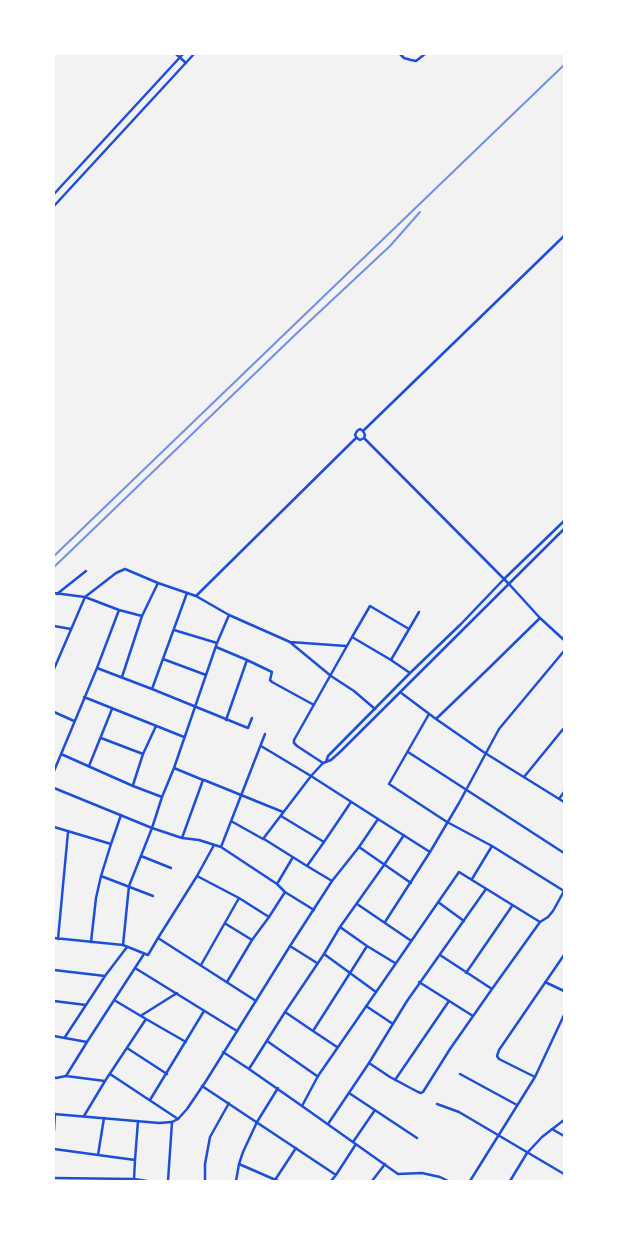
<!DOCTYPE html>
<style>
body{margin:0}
#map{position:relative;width:618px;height:1235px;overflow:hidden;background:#f2f2f2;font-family:"Archivo Narrow",sans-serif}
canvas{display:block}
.frame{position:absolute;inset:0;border:55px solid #fff;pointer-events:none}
</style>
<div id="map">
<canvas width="618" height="1235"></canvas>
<div class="frame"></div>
</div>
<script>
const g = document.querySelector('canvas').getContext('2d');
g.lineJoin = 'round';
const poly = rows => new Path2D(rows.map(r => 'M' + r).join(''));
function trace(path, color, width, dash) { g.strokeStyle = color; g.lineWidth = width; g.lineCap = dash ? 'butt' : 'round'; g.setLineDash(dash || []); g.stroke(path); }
const minor = poly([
 [176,54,186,63],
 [400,54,404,58,411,60,416,61,425,54],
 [363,431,564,236],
 [509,584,540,618,564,640],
 [54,593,85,597,119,610,97,668,152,689,187,593],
 [57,594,86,571],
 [196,596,229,615,290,642,346,646],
 [119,610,142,616],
 [229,615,217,643,174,768,162,797,152,828,182,838,199,840,221,847,277,884,285,892,314,910],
 [54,626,71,629],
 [174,630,217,643],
 [352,637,370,606,409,629],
 [291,643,331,676,354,691,375,709],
 [216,647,247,660],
 [163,659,206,675],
 [391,660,419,612],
 [122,677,142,616,158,583],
 [152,689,248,728,252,718],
 [400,692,436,719,485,753,564,802],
 [84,697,184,737],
 [54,712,74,721],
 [429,714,389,784,447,822,492,846,564,891],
 [436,719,488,669,540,618],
 [226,720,247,660,272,672,270,680,272,682,314,705],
 [101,738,143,754],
 [408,752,564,853],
 [61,754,133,786,162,797],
 [323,763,297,746,294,743,294,740,352,637,391,660,410,673],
 [89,766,112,709],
 [174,768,203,780,182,838],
 [54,771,97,668],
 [524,777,564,728],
 [204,780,283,812],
 [133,785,143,754,156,726],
 [54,788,152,828,129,886,123,945],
 [559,799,564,792],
 [281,816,324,842,351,802],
 [378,819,430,852,459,803,499,729,564,651],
 [231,821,263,839,311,776,261,746],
 [54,827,111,844,121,815],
 [264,839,307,866],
 [324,842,307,866,332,881],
 [221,847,265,734],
 [359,847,411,883],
 [141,856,171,868],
 [101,876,153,896],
 [197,876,214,845],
 [472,879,492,846],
 [277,884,293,857],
 [438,902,464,921],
 [357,904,410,940],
 [385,922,430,852],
 [226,924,252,940],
 [340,927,367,946,395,963],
 [54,938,123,945,148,955,158,938],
 [58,939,68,832],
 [91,942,96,898,101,876,111,844],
 [290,946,317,963],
 [367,946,350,973,376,992],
 [440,955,492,989],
 [564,955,499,1050,497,1056,499,1059,535,1077,564,1015],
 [201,965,239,898],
 [135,968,237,1031],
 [54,970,105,976,127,947],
 [466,973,512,906],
 [227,982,252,940,269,917],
 [419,982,473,1016],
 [545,982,564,991],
 [54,1001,86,1005],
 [256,1001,158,938,197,876,239,898,269,917,285,892],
 [366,1006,393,1024],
 [285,1012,313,1031,350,973,324,954],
 [142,1015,177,993],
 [146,1019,186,1042],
 [313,1031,337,1047],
 [54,1036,87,1042,144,954],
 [65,1037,105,976],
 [267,1041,317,1076],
 [127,1048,167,1074],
 [223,1052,249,1069,285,1012,324,954,340,927,384,865,404,835],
 [369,1063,390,1077,418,1092,421,1093,423,1092,450,1049,492,989,540,922,548,917,553,911,564,891],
 [249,1069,302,1106],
 [110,1074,178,1119],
 [460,1074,517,1105],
 [66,1076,105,1081,84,1116],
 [54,1077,56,1078,66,1076,87,1042],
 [395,1080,449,1001],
 [105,1081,146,1019,114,1000],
 [202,1086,336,1175,356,1144],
 [349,1093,417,1138],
 [150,1100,204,1011],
 [437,1104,459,1112,564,1174],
 [328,1124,369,1063,407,1001,486,889],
 [552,1129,564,1136],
 [54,1131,55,1114],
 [353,1142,375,1110],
 [54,1149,135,1160,138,1121],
 [98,1155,104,1118],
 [135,1160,134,1179,147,1181],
 [239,1164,278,1181],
 [54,1178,134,1179],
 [275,1180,296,1148],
 [168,1181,172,1122],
 [205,1181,205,1164,210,1137,229,1103],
 [236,1181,239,1164,243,1152,257,1122,278,1088],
 [331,1181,336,1175],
 [372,1181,385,1164],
 [448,1181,440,1177,422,1173,398,1174,302,1106,318,1076,459,872,540,922],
 [470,1181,535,1077]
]);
const tertiary = poly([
 [54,194,183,54],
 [54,206,194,54],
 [364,438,360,440,357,438,355,435,357,431,360,429,363,431,365,435,364,438,509,584],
 [54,669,85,597,116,573,125,569,158,583,196,596,356,438],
 [326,762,328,756,410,673,461,624,504,579,564,521],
 [54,1114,159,1123,172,1122,178,1119,187,1109,206,1081,290,946,332,881,359,847,378,819,311,776,323,763,331,760,340,752,564,529],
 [510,1181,527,1153,542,1137,564,1120]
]);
const rail = poly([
 [54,556,564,65],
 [54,567,297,333,390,246,420,212]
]);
trace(minor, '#1d4ed8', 2.5);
trace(tertiary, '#1d4ed8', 2.5);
trace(rail, '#7290e2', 2);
</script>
